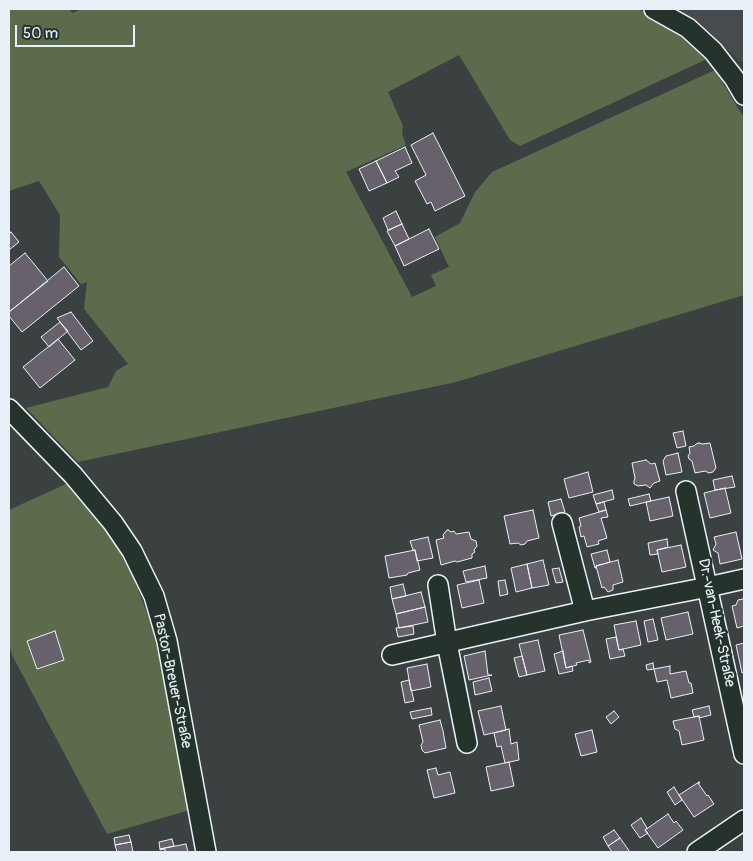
<!DOCTYPE html>
<meta charset="utf-8">
<style>
body{margin:0}
#map{position:relative;width:753px;height:861px;overflow:hidden;background:#3a4140;font-family:Pangolin,sans-serif}
canvas{display:block}
.frame{position:absolute;inset:0;border:10px solid #e8f1f8;pointer-events:none}
.scale{position:absolute;left:15px;top:25px;width:120px;height:22px;box-sizing:border-box;border:2px solid #e8f1f8;border-top:0;padding-left:6px;font-size:15px;line-height:18px;white-space:nowrap;color:#e8f1f8;-webkit-text-stroke:4px #26332d;paint-order:stroke}
</style>
<div id="map">
<canvas width="753" height="861"></canvas>
<div class="frame"></div>
<div class="scale">50 m</div>
</div>
<script>
const g = document.querySelector('canvas').getContext('2d');
g.lineJoin = 'round';
function fill(path, color) { g.fillStyle = color; g.fill(path, 'evenodd'); }
const poly = rows => new Path2D(rows.map(r => 'M' + r).join(''));
function trace(path, color, width, dash) { g.strokeStyle = color; g.lineWidth = width; g.lineCap = dash ? 'butt' : 'round'; g.setLineDash(dash || []); g.stroke(path); }
function write(font, color, halo, rows, align = 'center') {
  g.font = font + ' Pangolin,sans-serif'; g.lineWidth = 5; g.setLineDash([]); g.textBaseline = 'middle'; g.strokeStyle = halo; g.fillStyle = color; for (const [text, x, y, turn = 0] of rows) {
    g.save(); g.translate(x, y); g.rotate((+turn || 0) * Math.PI / 180); g.textAlign = isNaN(turn) ? turn : align; if (halo) g.strokeText(text, 0, 0); g.fillText(text, 0, 0); g.restore();
  }
}
const built = poly([
 [678,9,744,9,744,64]
]);
const green = poly([
 [9,9,70,9,72,13,82,9,638,9,671,27,698,46,707,59,520,146,510,140,459,55,388,92,403,126,402,134,406,145,346,172,412,297,436,286,431,275,449,267,435,237,460,223,475,192,492,172,715,70,744,118,744,295,456,382,78,462,26,408,108,387,116,371,128,364,84,309,87,282,81,284,59,257,60,215,39,181,9,191],
 [68,483,123,550,156,637,190,810,107,834,12,655,9,645,9,510]
]);
const building = poly([
 [433,133,465,196,435,211,431,202,427,204,415,181,426,175,411,145,433,133],
 [405,147,412,163,395,171,399,177,387,183,376,161,405,147],
 [376,161,387,183,369,191,359,169,376,161],
 [396,211,402,224,388,230,383,218,396,211],
 [402,224,409,239,395,246,387,231,402,224],
 [429,229,439,249,404,266,395,246,429,229],
 [11,232,19,242,9,250,9,234,11,232],
 [25,253,48,281,9,312,9,266,25,253],
 [64,267,79,286,22,332,9,316,9,312,64,267],
 [71,312,93,341,81,350,57,318,71,312],
 [60,322,68,331,49,347,41,337,60,322],
 [58,339,75,360,40,388,23,367,58,339],
 [683,431,686,446,677,448,673,433,683,431],
 [699,443,702,444,710,443,716,468,713,472,709,473,705,471,695,473,692,461,689,459,688,456,690,453,689,447,694,446,696,444,699,443],
 [678,453,682,472,666,475,663,461,666,456,678,453],
 [646,460,651,464,655,463,660,481,654,483,650,488,646,485,638,486,634,484,634,481,635,478,632,463,646,460],
 [588,472,593,492,569,498,564,479,588,472],
 [732,476,735,487,715,490,713,480,732,476],
 [725,488,731,513,710,518,704,493,725,488],
 [612,490,614,499,596,504,593,495,612,490],
 [649,494,651,501,630,506,628,499,649,494],
 [669,497,673,516,650,521,646,502,669,497],
 [561,499,565,512,551,516,548,502,561,499],
 [604,502,606,510,599,512,596,504,604,502],
 [533,510,539,538,527,541,525,544,521,545,518,543,510,544,504,516,533,510],
 [606,510,608,517,601,518,607,538,598,541,599,544,587,547,584,536,581,537,579,527,581,526,579,518,606,510],
 [448,530,451,532,454,531,456,534,469,532,471,539,476,541,477,546,474,550,475,552,472,554,472,558,457,562,455,561,441,565,436,540,444,538,443,535,446,531,448,530],
 [736,532,742,559,720,564,718,553,713,550,716,544,714,537,736,532],
 [428,537,433,558,417,561,415,550,413,550,410,541,428,537],
 [667,539,668,547,657,550,658,554,650,555,648,543,667,539],
 [681,545,686,567,662,572,657,550,681,545],
 [415,550,420,570,408,573,407,575,389,578,385,556,415,550],
 [607,550,610,562,596,566,596,568,595,568,591,554,607,550],
 [543,560,549,585,532,588,527,564,543,560],
 [618,560,623,582,613,585,613,590,608,592,604,587,602,588,596,566,618,560],
 [527,564,532,588,516,592,511,568,527,564],
 [485,566,487,578,466,582,463,571,485,566],
 [559,568,563,582,556,583,552,569,559,568],
 [479,580,484,603,462,608,457,585,479,580],
 [505,580,508,594,500,596,498,581,505,580],
 [403,584,406,596,392,599,390,587,403,584],
 [421,592,425,607,396,614,392,599,421,592],
 [743,599,744,600,744,626,737,628,732,606,736,605,738,600,743,599],
 [425,607,428,622,399,628,396,614,425,607],
 [688,612,693,634,666,640,661,618,688,612],
 [653,619,658,640,648,642,644,621,653,619],
 [636,621,641,645,619,650,614,625,636,621],
 [413,626,414,634,398,637,396,628,413,626],
 [583,630,591,662,589,663,589,660,576,663,577,665,566,668,559,635,583,630],
 [55,631,64,660,37,669,27,641,55,631],
 [616,637,619,650,623,649,625,656,610,659,606,639,616,637],
 [538,640,545,671,527,675,519,644,538,640],
 [744,643,744,672,742,673,736,645,744,643],
 [485,651,488,675,492,675,469,680,464,656,485,651],
 [563,651,566,668,572,666,573,671,559,674,554,654,563,651],
 [522,656,527,675,519,677,514,658,522,656],
 [653,663,654,669,647,670,646,665,653,663],
 [427,664,431,687,411,691,407,668,427,664],
 [670,666,670,674,686,671,689,683,691,683,693,693,671,698,667,680,657,682,654,669,670,666],
 [489,678,492,691,475,695,473,682,489,678],
 [409,680,414,701,405,703,401,682,409,680],
 [501,706,506,730,484,735,478,711,501,706],
 [709,706,711,715,699,718,699,716,694,717,692,710,709,706],
 [431,708,432,715,412,719,410,712,431,708],
 [614,711,619,717,611,724,606,717,614,711],
 [699,716,704,740,682,745,679,731,675,729,673,721,699,716],
 [440,720,443,731,446,748,425,753,422,750,421,745,423,742,419,725,440,720],
 [509,729,511,744,517,742,519,760,505,763,501,746,497,747,494,733,509,729],
 [592,730,597,752,581,756,575,734,592,730],
 [509,762,514,786,491,791,486,767,509,762],
 [436,768,438,775,450,772,455,793,434,798,427,770,436,768],
 [699,782,700,783,698,783,707,796,708,795,714,804,694,817,679,795,699,782],
 [674,787,682,800,675,805,667,792,674,787],
 [668,814,674,823,676,821,683,830,658,848,645,830,668,814],
 [641,818,647,828,645,830,648,833,640,838,631,825,641,818],
 [614,830,620,838,608,846,603,837,614,830],
 [129,835,131,842,115,845,114,838,129,835],
 [620,838,630,852,612,852,608,846,620,838],
 [172,839,174,846,160,849,159,842,172,839],
 [131,842,133,852,117,852,115,845,131,842],
 [186,844,188,852,165,852,165,849,160,850,160,849,186,844]
]);
const street = poly([
 [654,9,688,28,713,51,734,78,744,95],
 [9,409,73,475,113,523,132,551,154,596,167,641,206,852],
 [686,491,744,754],
 [562,523,585,611],
 [438,585,447,643,467,743],
 [392,655,585,611,708,587,744,579],
 [697,852,744,820]
]);
const streetNames = [
 ["Dr.-van-Heek-Straße",716,623,78],
 ["Pastor-Breuer-Straße",172,681,78]
];
fill(built, '#484b4d');
fill(green, '#5c6b4c');
fill(building, '#67616b');
trace(building, '#e8f1f8', 1);
trace(street, '#e8f1f8', 22);
trace(street, '#26332d', 19);
write('15px', '#e8f1f8', '#26332d', streetNames);
</script>
